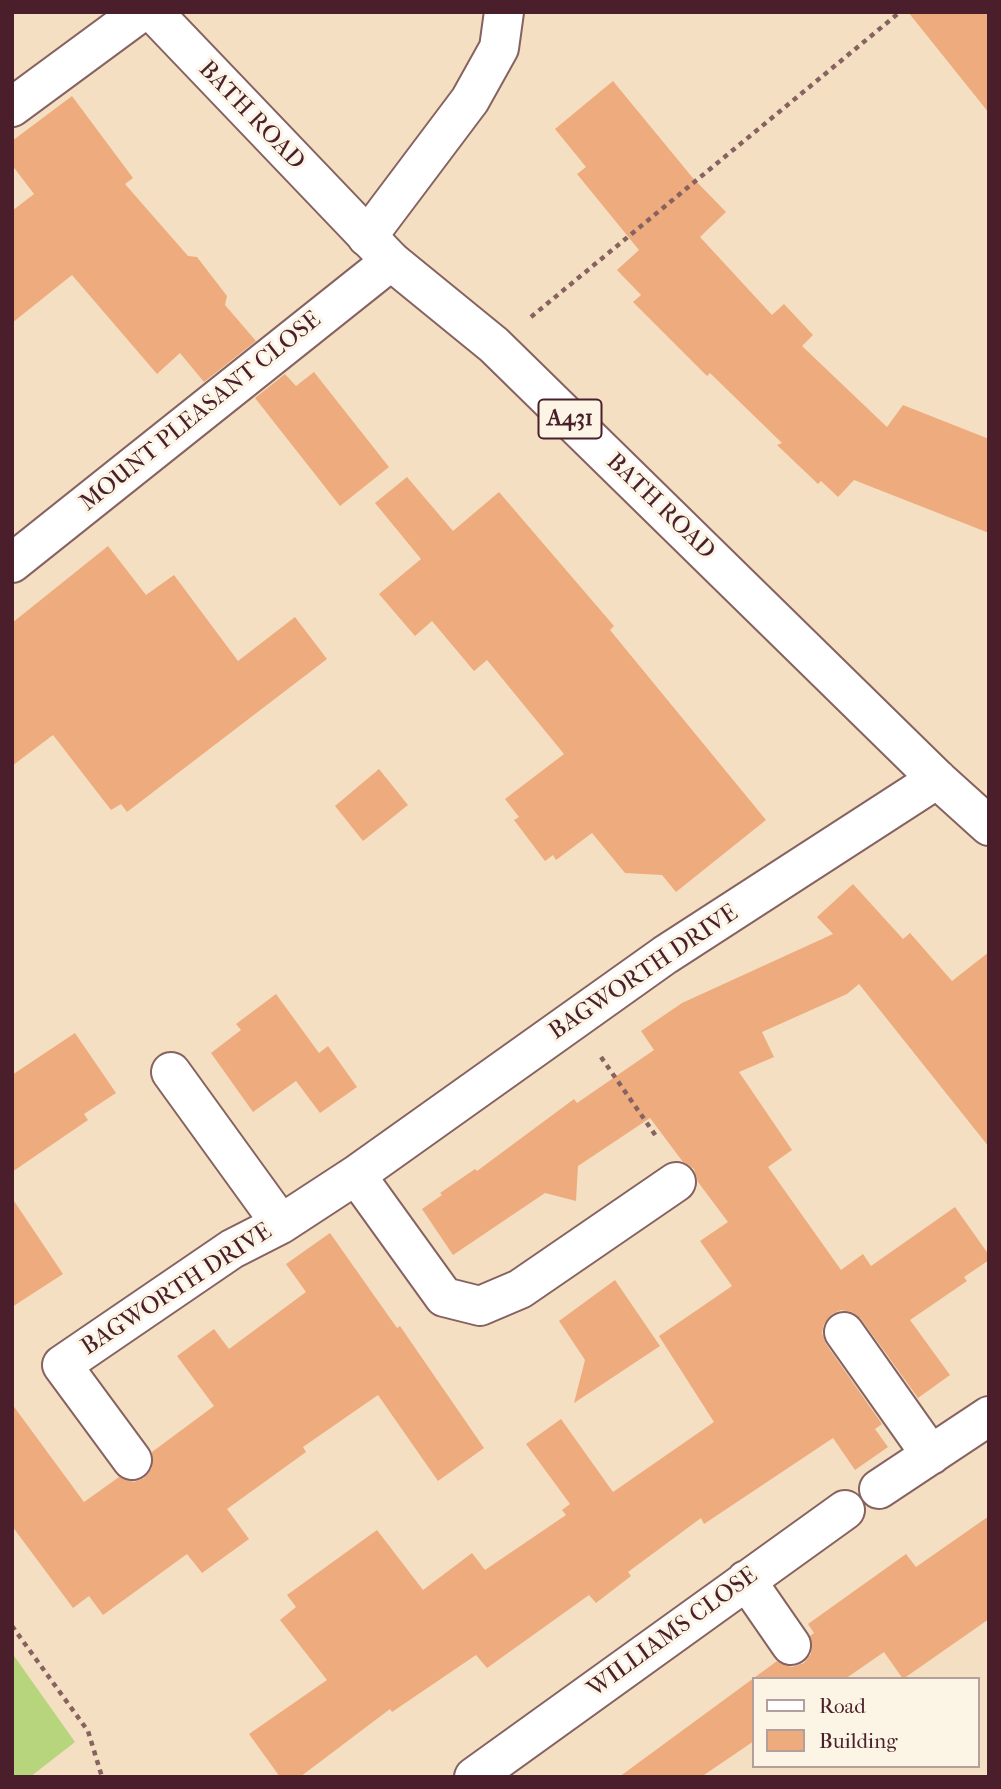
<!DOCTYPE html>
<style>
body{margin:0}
#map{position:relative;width:1001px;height:1789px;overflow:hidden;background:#f5dfc2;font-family:"IM FELL French Canon",serif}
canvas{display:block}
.frame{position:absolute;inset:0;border:14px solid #4a1f2b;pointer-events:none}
.legend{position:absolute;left:752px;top:1677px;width:228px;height:91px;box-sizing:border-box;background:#fcf5e5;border:2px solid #b59f9b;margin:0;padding:9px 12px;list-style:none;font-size:21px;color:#4a1f2b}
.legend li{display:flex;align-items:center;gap:14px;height:35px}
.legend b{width:35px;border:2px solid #b59f9b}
</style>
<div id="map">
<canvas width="1001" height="1789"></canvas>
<div class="frame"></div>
<ul class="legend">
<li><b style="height:9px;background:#fff"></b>Road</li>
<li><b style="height:19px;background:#eeab7e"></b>Building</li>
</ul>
</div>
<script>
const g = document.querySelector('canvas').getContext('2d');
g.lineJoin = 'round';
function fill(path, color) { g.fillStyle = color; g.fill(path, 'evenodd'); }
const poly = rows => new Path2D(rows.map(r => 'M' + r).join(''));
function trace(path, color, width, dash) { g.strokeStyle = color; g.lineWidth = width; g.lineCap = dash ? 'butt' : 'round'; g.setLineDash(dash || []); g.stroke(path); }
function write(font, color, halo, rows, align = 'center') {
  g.font = font + ' "IM FELL French Canon",serif'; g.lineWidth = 6; g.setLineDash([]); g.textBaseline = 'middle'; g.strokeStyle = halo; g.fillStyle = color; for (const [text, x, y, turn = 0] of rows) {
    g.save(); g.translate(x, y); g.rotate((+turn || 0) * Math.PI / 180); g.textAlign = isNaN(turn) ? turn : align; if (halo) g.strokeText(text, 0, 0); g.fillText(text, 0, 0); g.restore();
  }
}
const green = poly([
 [12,1653,75,1742,30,1777,12,1777]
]);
const building = poly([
 [908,12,989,12,989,113],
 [613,81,692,177,726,212,700,237,772,315,784,304,813,335,802,346,887,427,903,405,989,439,989,533,854,480,838,497,821,481,818,484,777,445,782,443,710,373,707,376,633,302,641,295,617,270,639,250,577,174,586,167,555,129],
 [72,96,133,178,125,184,188,256,197,257,227,296,225,305,256,341,204,382,180,353,157,374,72,275,12,323,12,211,34,194,12,165,12,141],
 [314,372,389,467,340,506,255,398,285,374,296,386],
 [407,477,453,531,499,492,614,626,610,630,766,820,676,892,662,875,625,873,592,833,556,860,553,855,545,861,514,820,519,817,505,799,564,754,487,660,474,671,432,621,415,636,379,594,421,559,375,503],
 [108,546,146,595,174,575,238,661,295,617,327,659,127,812,121,804,111,810,53,735,12,766,12,623],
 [379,769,408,805,363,841,335,806],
 [853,884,903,939,910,933,952,981,989,952,989,1147,859,984,847,994,762,1032,774,1057,739,1072,792,1150,768,1167,841,1270,863,1254,871,1266,955,1207,989,1255,989,1260,964,1277,967,1281,910,1320,950,1375,918,1398,861,1319,852,1312,841,1310,832,1314,824,1324,822,1333,826,1344,882,1424,875,1429,888,1447,855,1470,833,1438,704,1524,701,1518,628,1572,631,1576,596,1603,589,1595,487,1668,476,1655,392,1712,390,1709,300,1777,280,1777,249,1734,327,1680,280,1620,296,1607,287,1595,377,1530,423,1590,472,1553,485,1570,566,1515,562,1510,570,1504,526,1444,561,1419,613,1492,714,1422,659,1336,732,1286,700,1241,728,1222,698,1182,694,1169,683,1162,650,1118,578,1166,576,1201,545,1193,453,1255,422,1209,442,1195,440,1193,475,1169,477,1171,574,1099,577,1103,654,1050,641,1031,682,1003,833,934,817,917],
 [276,994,319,1053,328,1046,357,1087,320,1113,296,1081,253,1112,211,1053,241,1030,236,1024],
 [75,1033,116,1093,84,1114,88,1120,12,1172,12,1075],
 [12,1198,63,1274,12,1307],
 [330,1233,397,1328,400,1326,484,1448,438,1481,378,1395,303,1447,306,1452,227,1509,249,1539,202,1573,187,1554,103,1615,89,1596,73,1608,12,1526,12,1404,84,1502,119,1477,134,1482,144,1478,152,1468,152,1452,214,1406,177,1356,214,1329,229,1349,306,1292,286,1264],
 [615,1280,660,1346,574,1403,585,1360,559,1321],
 [989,1516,989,1619,903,1679,884,1652,845,1679,754,1679,754,1741,701,1777,619,1777,777,1661,792,1667,804,1663,811,1654,810,1636,814,1633,808,1624,906,1554,916,1567]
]);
const path = poly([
 [531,317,900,12],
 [601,1057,658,1139],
 [12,1626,88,1731,102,1777]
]);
const minor = poly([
 [12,107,141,12],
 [367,237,470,100,499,48,504,12],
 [12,563,391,261],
 [171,1072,281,1224],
 [356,1175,444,1297,480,1306,520,1289,676,1182],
 [844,1332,931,1455],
 [132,1460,62,1365,232,1249,281,1224,356,1175,665,955,937,779],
 [879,1489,989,1416],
 [746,1580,791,1645],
 [474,1777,845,1510]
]);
const major = poly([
 [153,12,391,261,494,345,937,779,989,826]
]);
const shields = [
 [570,419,63]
];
const shieldNames = [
 ["A431",570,419]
];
const streetNames = [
 ["BATH ROAD",251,116,46],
 ["MOUNT PLEASANT CLOSE",201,412,-39],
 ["BATH ROAD",660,507,44],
 ["BAGWORTH DRIVE",644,973,-34],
 ["BAGWORTH DRIVE",177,1290,-33],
 ["WILLIAMS CLOSE",673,1633,-36]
];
fill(green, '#b6d57d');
fill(building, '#eeab7e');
trace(minor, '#866260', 42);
trace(major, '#866260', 42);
trace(path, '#866260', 4.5, [5, 5]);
trace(minor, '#fff', 38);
trace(major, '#fff', 38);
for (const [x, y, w] of shields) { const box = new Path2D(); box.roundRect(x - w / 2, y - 19.5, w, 39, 5); g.fillStyle = '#fcf5e5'; g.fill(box); trace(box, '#4a1f2b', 2); }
write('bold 23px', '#4a1f2b', null, shieldNames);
write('24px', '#4a1f2b', '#fcf5e5', streetNames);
</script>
